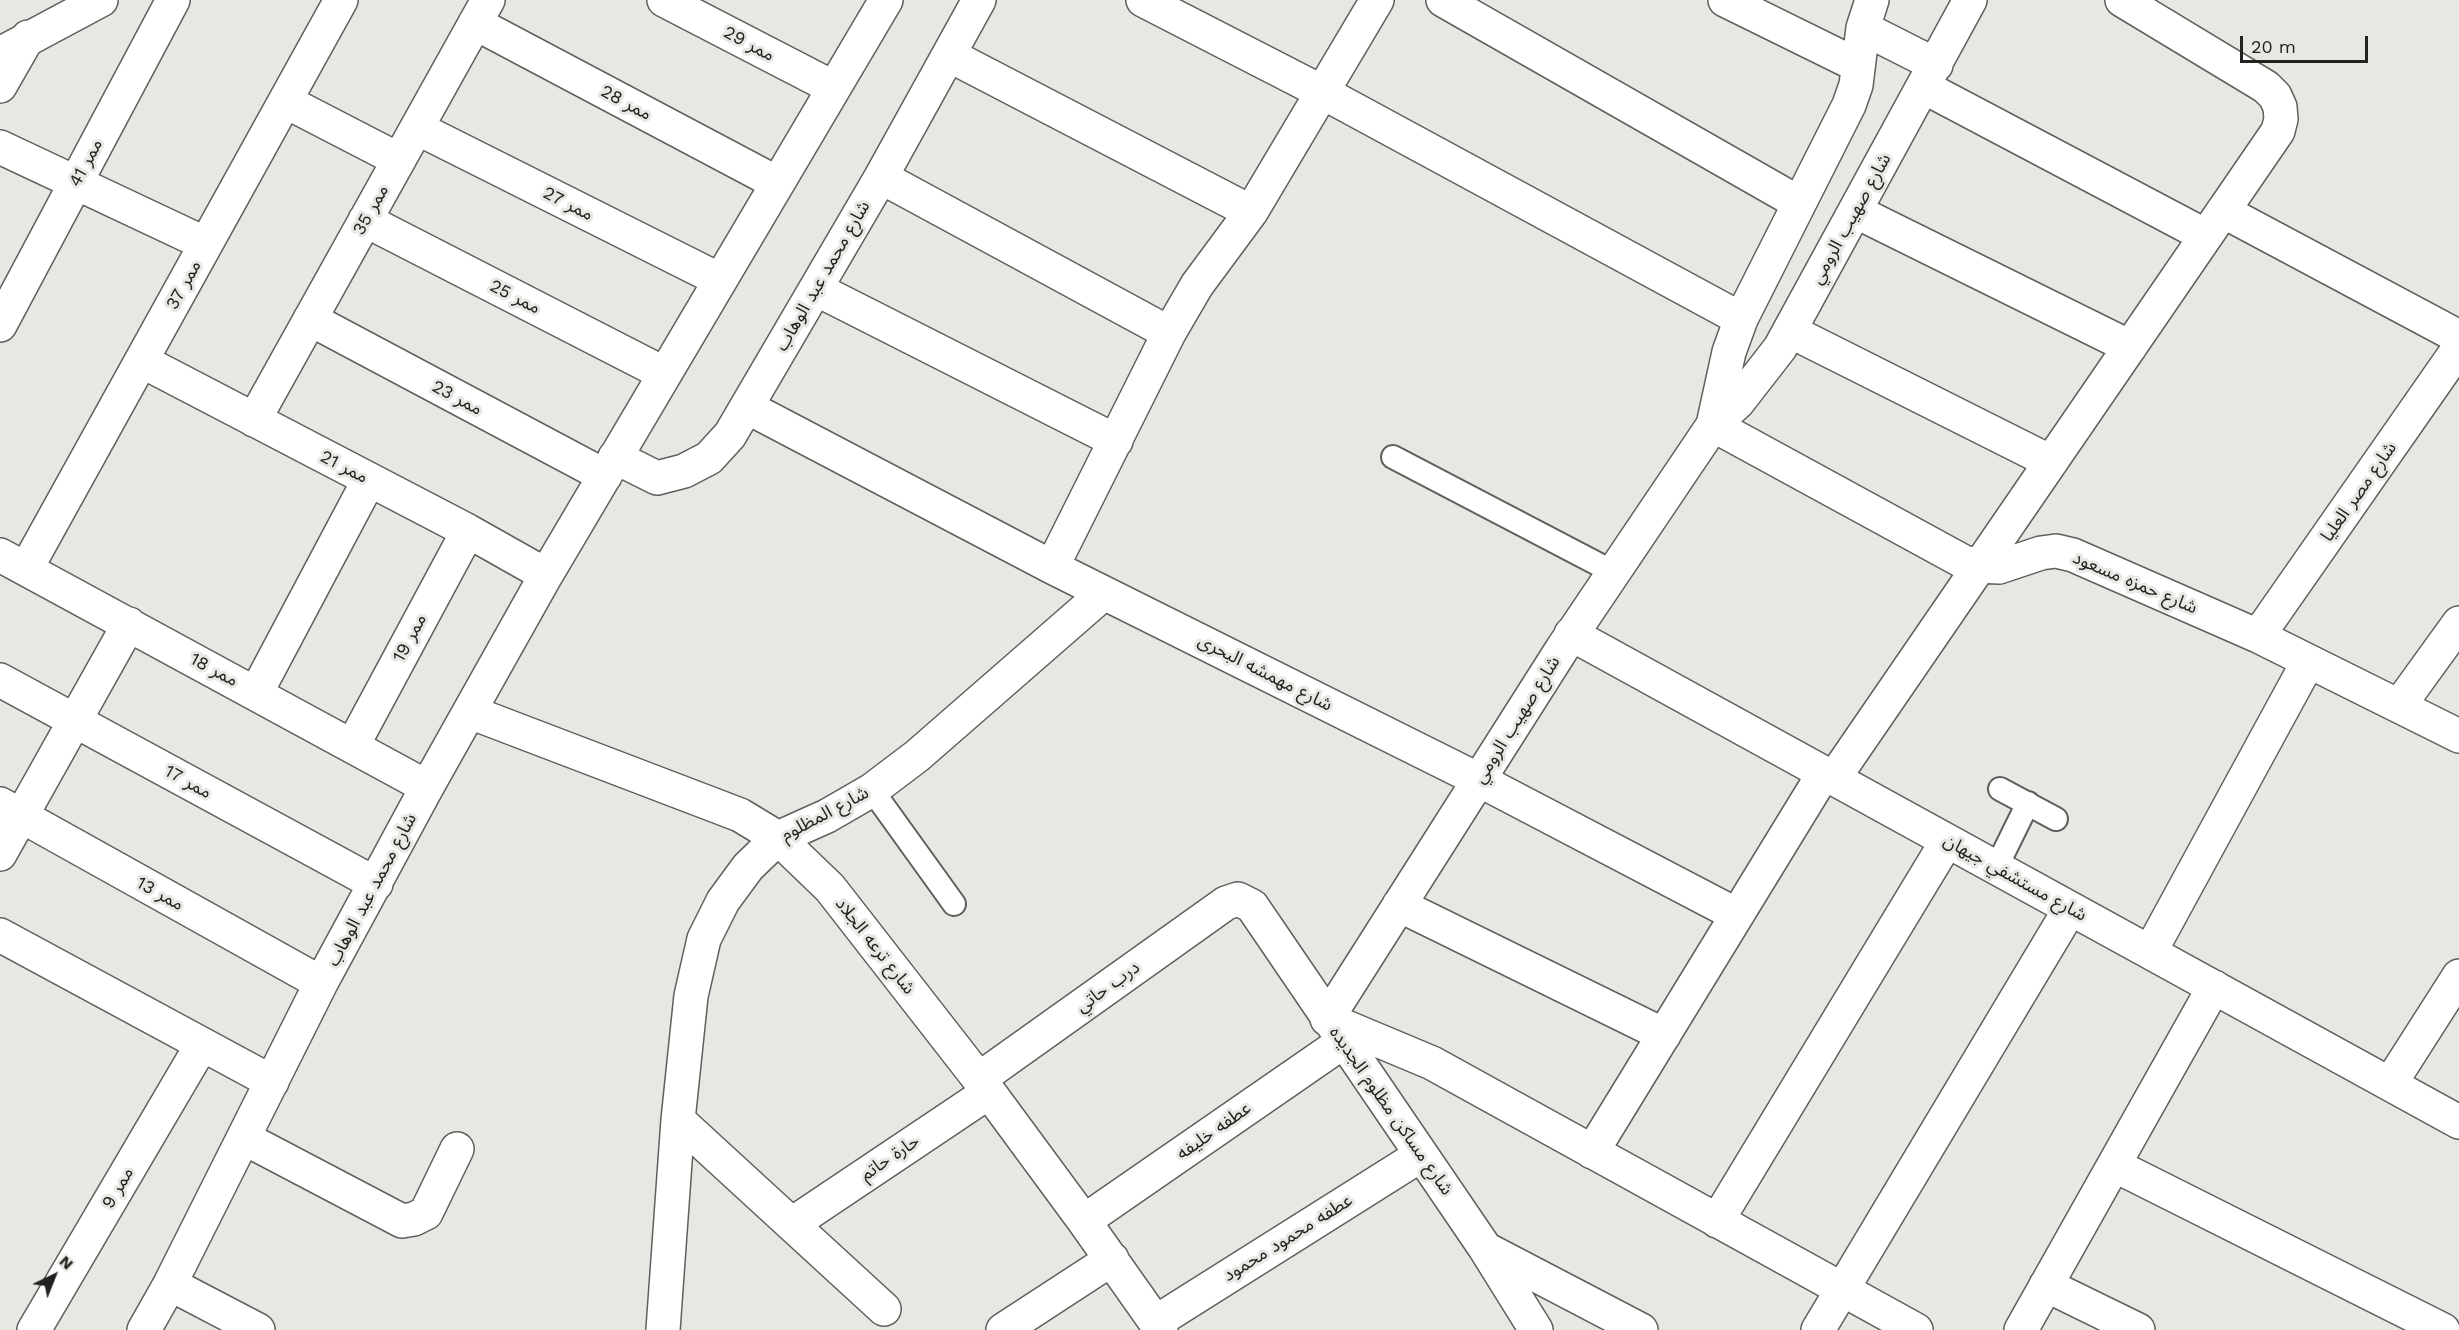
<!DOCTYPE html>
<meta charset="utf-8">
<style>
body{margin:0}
#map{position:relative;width:2459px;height:1330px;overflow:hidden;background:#e7e7e3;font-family:"Work Sans",sans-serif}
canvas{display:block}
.north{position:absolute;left:24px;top:1246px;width:60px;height:60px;-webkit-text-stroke:4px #e7e7e3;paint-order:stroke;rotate:43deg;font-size:16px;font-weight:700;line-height:24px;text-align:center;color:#222221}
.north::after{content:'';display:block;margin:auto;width:21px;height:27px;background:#222221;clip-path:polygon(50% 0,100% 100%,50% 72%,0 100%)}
.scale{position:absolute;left:2240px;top:36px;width:128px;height:27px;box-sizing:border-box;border:3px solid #222221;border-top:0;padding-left:8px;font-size:18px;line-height:21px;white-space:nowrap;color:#222221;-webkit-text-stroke:4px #e7e7e3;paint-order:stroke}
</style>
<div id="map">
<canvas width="2459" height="1330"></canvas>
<div class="north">N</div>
<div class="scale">20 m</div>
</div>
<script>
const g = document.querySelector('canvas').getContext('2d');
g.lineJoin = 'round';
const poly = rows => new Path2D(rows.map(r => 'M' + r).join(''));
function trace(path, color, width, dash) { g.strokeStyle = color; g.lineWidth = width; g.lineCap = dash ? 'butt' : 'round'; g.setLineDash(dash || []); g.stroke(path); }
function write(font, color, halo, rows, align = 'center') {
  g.font = font + ' "Work Sans","Noto Sans Arabic",sans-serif'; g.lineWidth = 6; g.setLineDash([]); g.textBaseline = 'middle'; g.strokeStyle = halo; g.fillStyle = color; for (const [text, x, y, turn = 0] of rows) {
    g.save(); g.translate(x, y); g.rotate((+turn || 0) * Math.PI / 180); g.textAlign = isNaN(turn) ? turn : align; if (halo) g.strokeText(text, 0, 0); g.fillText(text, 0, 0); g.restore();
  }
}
const lane = poly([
 [1393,457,1613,572],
 [2000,789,2056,819],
 [872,790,954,904],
 [1996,868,2028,803]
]);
const street = poly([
 [664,0,834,88],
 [1143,0,1322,92,1741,319],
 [1443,0,1799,203],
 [1725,0,1857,65],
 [475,23,777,183],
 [1863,28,1936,65],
 [0,54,101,0],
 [949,55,1251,212],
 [0,86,28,37],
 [1924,87,2206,236],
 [285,101,399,160],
 [417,128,720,280],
 [0,147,206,244],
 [881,177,1169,333],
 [1855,211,2130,347],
 [2223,211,2459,337],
 [365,220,665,374],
 [816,289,1116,441],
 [310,319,605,476],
 [0,325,173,0],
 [1790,331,2051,462],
 [142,361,468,531,546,575],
 [747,407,1052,567,1479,780,1737,915],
 [254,420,488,0],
 [1713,425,1964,562,1979,566,1999,567,2041,553,2056,551,2073,555,2258,636,2459,736],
 [1713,425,1729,352,1741,319,1849,105,1856,85,1863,28,1872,0],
 [615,457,657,478,684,471,709,458,730,435,881,177,979,0],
 [0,555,427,787],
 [1052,567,1169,333,1197,285,1251,212,1377,0],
 [26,569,341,0],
 [1571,634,2459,1122],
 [2258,636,2459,348],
 [0,680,376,884],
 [256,693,369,480],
 [2399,706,2459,623],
 [470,712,740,815,778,838,830,888,989,1092,1084,1221,1161,1330],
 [353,745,468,531],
 [1834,778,2278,131,2281,119,2280,107,2275,96,2266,87,2122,0],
 [0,804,321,983],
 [0,854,129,624],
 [1399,905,1664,1035],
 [0,935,272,1082],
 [2150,952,2308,662],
 [979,1079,1226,903,1238,899,1252,906,1485,1248,1536,1330],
 [2390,1084,2459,976],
 [678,1120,884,1309],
 [244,1138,402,1221,414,1219,426,1213,457,1149],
 [1592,1152,1824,773],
 [2114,1165,2443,1330],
 [1084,1221,1343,1042],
 [1717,1221,1947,841],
 [792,1224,989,1092],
 [1486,1249,1641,1330],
 [170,1284,258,1330],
 [2046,1285,2138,1330],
 [1156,1322,1421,1155],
 [34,1330,201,1046],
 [144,1330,170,1284,321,983,427,787,546,575,886,0],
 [663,1330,678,1120,691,996,704,939,723,901,748,867,778,838,827,816,872,790,917,756,1104,593],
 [1003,1330,1112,1259],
 [1818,1330,2070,909],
 [1916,1330,1432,1063,1327,1019,1562,649,1713,425,1738,402,1780,348,1970,0],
 [2021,1330,2214,987]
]);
const streetNames = [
 ["ممر 29",749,44,28],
 ["ممر 28",626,103,28],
 ["ممر 41",86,163,-62],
 ["ممر 27",568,204,27],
 ["ممر 35",371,210,-61],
 ["شارع صهيب الرومي",1851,219,-61],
 ["شارع محمد عبد الوهاب",823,276,-60],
 ["ممر 37",184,285,-61],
 ["ممر 25",515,297,27],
 ["ممر 23",457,398,28],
 ["ممر 21",344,467,27],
 ["شارع مصر العليا",2359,492,-55],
 ["شارع حمزه مسعود",2135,583,23],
 ["ممر 19",410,638,-62],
 ["ممر 18",214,670,28],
 ["شارع مهمشه البحرى",1265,673,27],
 ["شارع صهيب الرومي",1517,720,-58],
 ["ممر 17",188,782,29],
 ["شارع المظلوم",825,814,-28],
 ["شارع مستشفي جيهان",2015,878,29],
 ["شارع محمد عبد الوهاب",372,890,-62],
 ["ممر 13",160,894,29],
 ["شارع ترعه الجلاد",875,946,52],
 ["درب حاتي",1108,987,-36],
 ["شارع مساكن مظلوم الجديده",1391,1111,55],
 ["عطفه خليفه",1214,1131,-35],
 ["حارة حاتم",890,1158,-34],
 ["ممر 9",118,1188,-60],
 ["عطفه محمود محمود",1288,1238,-32]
];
trace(lane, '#5f5f5b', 26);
trace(street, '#5f5f5b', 36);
trace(lane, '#fff', 22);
trace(street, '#fff', 33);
write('18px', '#222221', '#e7e7e3', streetNames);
</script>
